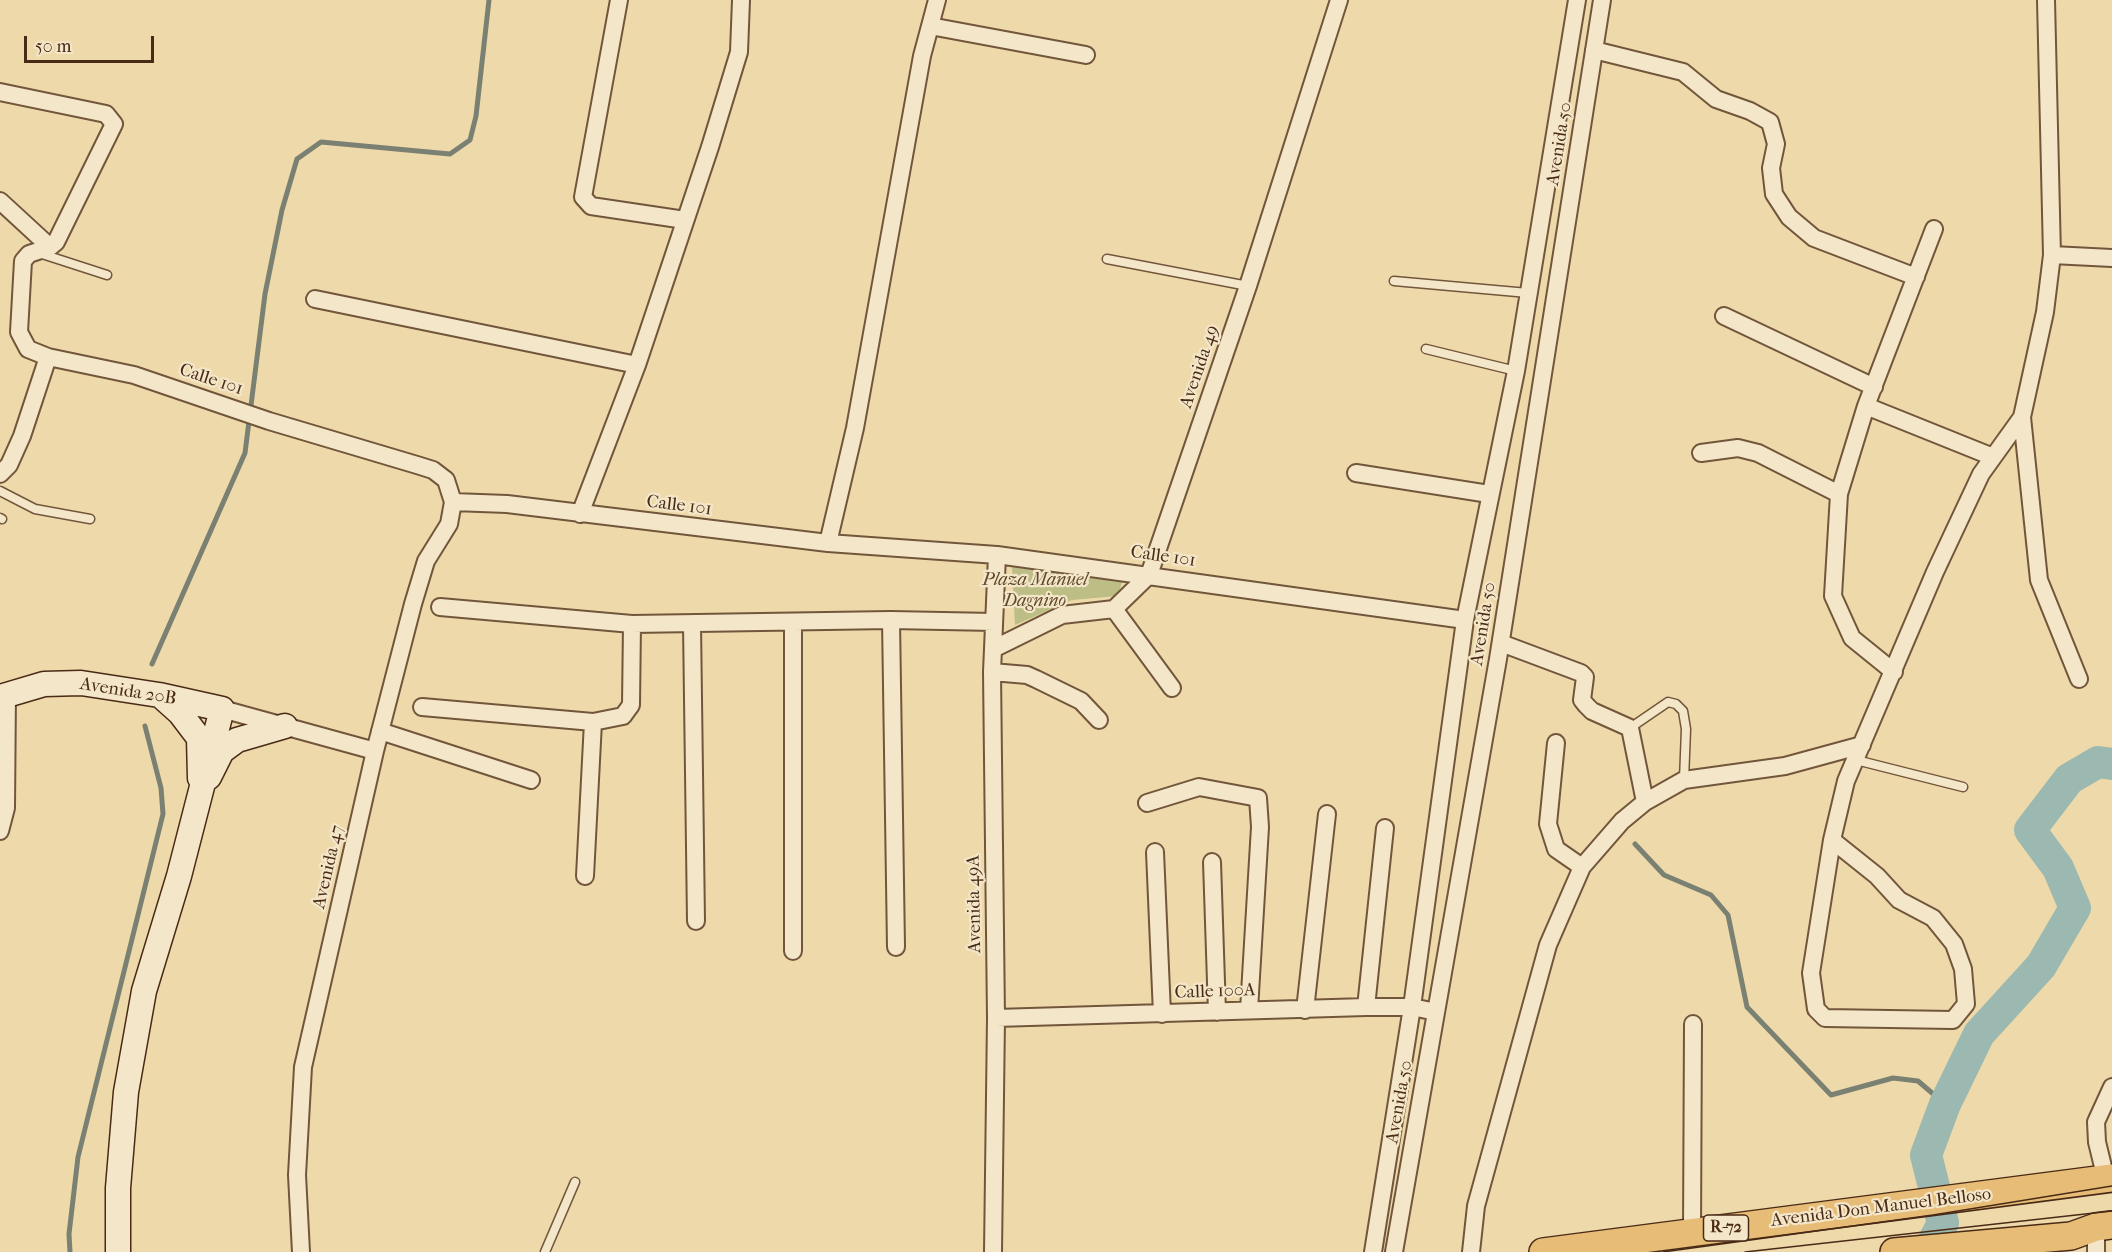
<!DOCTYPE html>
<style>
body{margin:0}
#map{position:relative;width:2112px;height:1252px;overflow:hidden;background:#eed9ab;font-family:"IM FELL French Canon",serif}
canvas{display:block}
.scale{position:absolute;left:24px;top:36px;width:130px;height:27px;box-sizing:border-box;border:3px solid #492a16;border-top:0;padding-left:8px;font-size:18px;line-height:21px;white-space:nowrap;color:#492a16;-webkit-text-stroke:4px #f4e6c8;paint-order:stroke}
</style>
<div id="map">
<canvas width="2112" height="1252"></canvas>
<div class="scale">50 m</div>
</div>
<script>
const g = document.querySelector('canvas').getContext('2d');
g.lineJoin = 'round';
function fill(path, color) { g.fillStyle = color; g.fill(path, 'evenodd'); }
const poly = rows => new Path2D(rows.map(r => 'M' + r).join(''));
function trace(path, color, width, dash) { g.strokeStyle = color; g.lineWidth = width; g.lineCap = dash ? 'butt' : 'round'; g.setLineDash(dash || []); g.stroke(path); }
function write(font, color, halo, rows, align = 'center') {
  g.font = font + ' "IM FELL French Canon",serif'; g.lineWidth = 4.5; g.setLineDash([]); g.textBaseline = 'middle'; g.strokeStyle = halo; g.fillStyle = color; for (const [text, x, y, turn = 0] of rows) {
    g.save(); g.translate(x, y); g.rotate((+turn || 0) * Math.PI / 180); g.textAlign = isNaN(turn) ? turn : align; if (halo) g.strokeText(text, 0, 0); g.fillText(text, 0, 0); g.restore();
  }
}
const green = poly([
 [1012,567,1122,582,1118,596,1072,600,1015,625]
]);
const stream = poly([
 [152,664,245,453,265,294,282,210,297,159,321,142,450,154,470,140,476,116,489,0],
 [1635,844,1664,875,1711,895,1728,915,1747,1007,1831,1095,1893,1078,1918,1081,1945,1104],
 [70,1252,69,1234,78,1157,163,814,161,788,145,726]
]);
const river = poly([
 [1928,1252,1943,1223,1926,1155,1945,1104,1979,1034,2041,966,2075,908,2058,868,2030,830,2069,779,2098,762,2112,764]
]);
const lane = poly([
 [39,253,107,275],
 [1107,259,1248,286],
 [1394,281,1528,293],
 [1426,349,1516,371],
 [0,491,35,509,90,519],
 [0,518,2,519],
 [1630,728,1668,702,1676,704,1683,711,1686,729,1684,780],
 [1856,760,1963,787],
 [545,1252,575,1182]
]);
const street = poly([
 [619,0,583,197,591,206,685,220],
 [930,26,1086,55],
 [1594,50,1683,72,1716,99,1750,111,1770,122,1776,144,1771,168,1774,194,1789,217,1814,238,1916,277],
 [0,92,106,114,114,124,56,242,50,247,29,254,23,261,19,332,28,349,48,357],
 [0,201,50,247],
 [2052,255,2112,258],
 [315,299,637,365],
 [1724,316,1874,387],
 [1866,406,1993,457],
 [2022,417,2039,580,2079,679],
 [1701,453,1738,448,1758,453,1839,494],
 [1356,473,1489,494],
 [0,474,9,465,22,436,48,357,134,375,269,421,417,465,433,470,446,480,453,502,449,524,426,561,413,604,375,751,303,1067,297,1175,301,1252],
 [453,502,507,504,828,543,997,555,1465,620],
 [580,514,637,365,710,147,739,52,741,0],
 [828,543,855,428,922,56,937,0],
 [440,607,632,624,891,620,994,622],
 [1114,609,1172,688],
 [891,620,896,947],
 [692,624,696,921],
 [1501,643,1581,673,1585,677,1582,700,1586,705,1592,711,1630,728,1645,802],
 [993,649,1062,615,1114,609,1149,575,1248,286,1339,0],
 [992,672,1027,675,1036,679,1081,701,1099,720],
 [1894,672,1852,638,1833,596,1839,494,1866,406,1934,229],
 [422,707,593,722,623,716,631,705,632,624],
 [222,709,375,751],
 [380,731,531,780],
 [1556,743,1548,824,1556,849,1582,867],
 [1147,803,1199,787,1258,798,1260,827,1249,1010],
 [0,831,6,808,7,694],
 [1832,840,1877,876,1899,900,1933,918,1954,944,1963,969,1966,1004,1953,1020,1825,1018,1816,1009,1811,973,1832,840,1846,781,1935,572,1981,474,2022,417,2045,312,2052,255,2046,0],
 [1155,852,1162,1014],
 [1212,862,1217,1012],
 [585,876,593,722],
 [793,951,793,622],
 [1366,1007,1385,828],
 [1305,1010,1327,814],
 [996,1018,1366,1007,1412,1007,1436,1012],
 [2106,1179,2097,1142,2096,1122,2112,1087],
 [1692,1232,1693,1024],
 [993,1252,996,1018,992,672,997,555],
 [1373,1252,1412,1007,1465,620,1516,371,1577,0],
 [1394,1252,1498,659,1602,0],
 [1471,1252,1476,1206,1548,945,1582,867,1622,821,1645,802,1684,780,1785,766,1862,745],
 [2096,1252,2096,1227]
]);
const secondary = poly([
 [161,696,180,713,199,738,200,778,203,781,209,777,222,751,237,740,285,726],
 [0,697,44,684,81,683,159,695,222,709,179,876,144,991,126,1092,118,1188,118,1252]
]);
const primary = poly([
 [1543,1252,2112,1178],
 [1894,1252,2071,1236,2096,1227,2112,1225]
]);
const tram = poly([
 [1663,1252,1933,1215,2112,1186],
 [1745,1252,2112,1211]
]);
const shields = [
 [1726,1228,45]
];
const shieldNames = [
 ["R-72",1726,1228]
];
const streetNames = [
 ["Avenida 50",1560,144,-81],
 ["Avenida 49",1200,367,-71],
 ["Calle 101",211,380,18],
 ["Calle 101",679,506,7],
 ["Calle 101",1163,557,8],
 ["Avenida 50",1484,624,-81],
 ["Avenida 20B",128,692,9],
 ["Avenida 47",329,867,-77],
 ["Avenida 49A",975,904,-91],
 ["Calle 100A",1215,992,-2],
 ["Avenida 50",1400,1102,-80],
 ["Avenida Don Manuel Belloso",1881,1208,-7]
];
const parkNames = [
 ["Plaza Manuel",1035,581],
 ["Dagnino",1035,602]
];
fill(green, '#bcbe86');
trace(stream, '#7a8072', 5);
trace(river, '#9bb9b0', 32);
trace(lane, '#72563b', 11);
trace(street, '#72563b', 20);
trace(secondary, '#492a16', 27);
trace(primary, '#492a16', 30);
trace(lane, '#f4e6c8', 8);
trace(street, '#f4e6c8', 16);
trace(secondary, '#f4e6c8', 24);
trace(primary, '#e7bc76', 27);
trace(tram, '#492a16', 1.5);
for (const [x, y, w] of shields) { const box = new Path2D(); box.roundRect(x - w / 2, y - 13, w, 26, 4.5); g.fillStyle = '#f4e6c8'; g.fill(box); trace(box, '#492a16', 1.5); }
write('bold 16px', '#492a16', null, shieldNames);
write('18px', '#492a16', '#f4e6c8', streetNames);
write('italic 18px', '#60482c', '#f4e6c8', parkNames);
</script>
